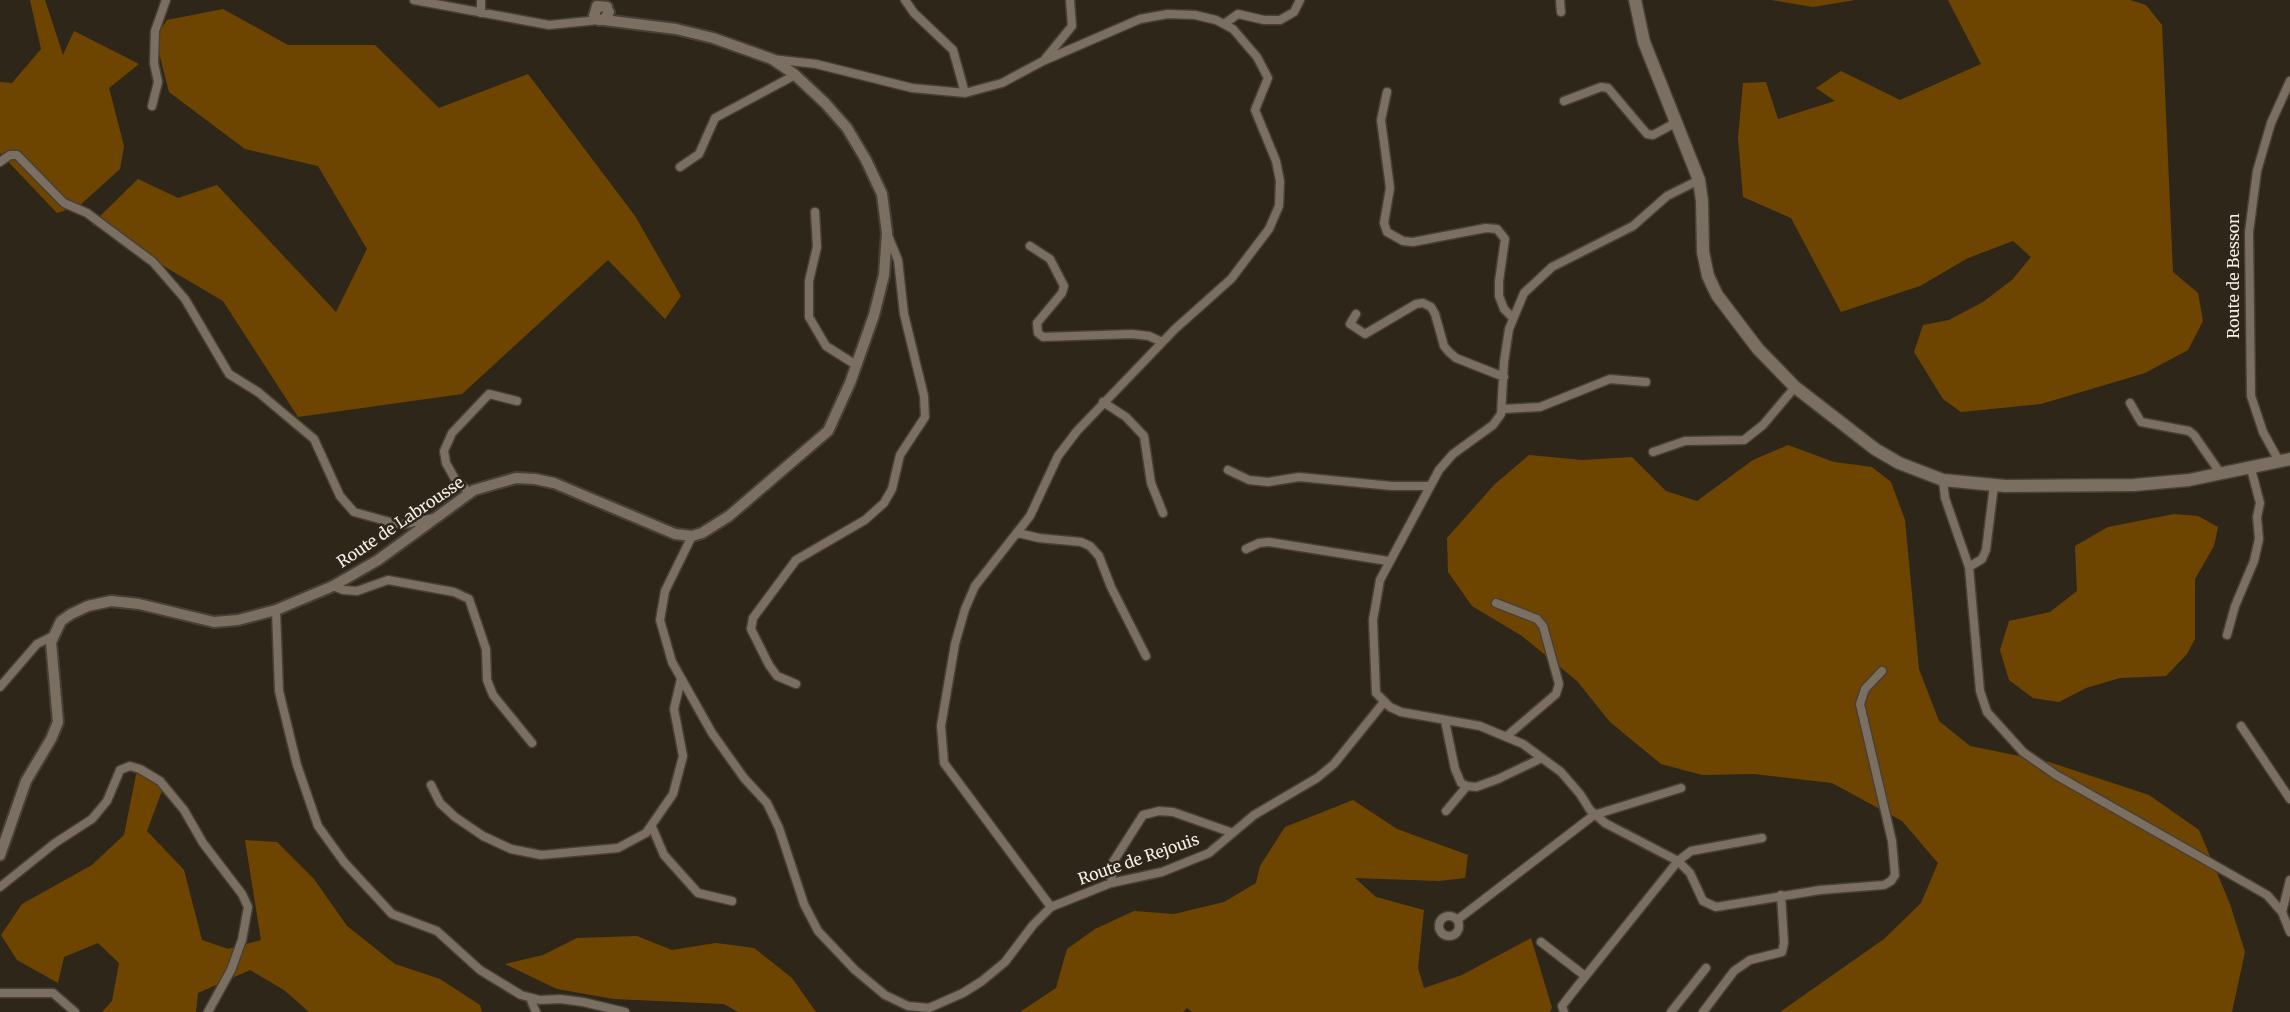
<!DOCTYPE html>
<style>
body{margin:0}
canvas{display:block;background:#2f261a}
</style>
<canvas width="2290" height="1012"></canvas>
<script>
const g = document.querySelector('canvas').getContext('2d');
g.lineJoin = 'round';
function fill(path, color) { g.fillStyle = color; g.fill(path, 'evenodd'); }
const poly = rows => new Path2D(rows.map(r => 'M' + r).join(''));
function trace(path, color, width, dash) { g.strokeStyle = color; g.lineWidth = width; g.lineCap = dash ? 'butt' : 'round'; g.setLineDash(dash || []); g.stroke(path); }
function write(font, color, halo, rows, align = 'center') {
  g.font = font + ' Merriweather,serif'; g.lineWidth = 5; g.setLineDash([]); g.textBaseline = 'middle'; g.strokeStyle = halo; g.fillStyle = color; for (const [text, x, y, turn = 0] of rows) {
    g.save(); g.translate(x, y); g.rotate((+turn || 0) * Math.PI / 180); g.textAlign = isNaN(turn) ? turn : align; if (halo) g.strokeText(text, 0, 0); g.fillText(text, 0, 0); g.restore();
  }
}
const forest = poly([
 [30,0,45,0,63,55,74,31,139,64,109,88,124,146,120,169,79,206,57,213,0,153,0,82,12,83,41,49],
 [1771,0,1855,0,1813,7],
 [1948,0,2130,0,2146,5,2162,25,2173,272,2198,293,2203,321,2188,350,2145,373,2041,404,1961,412,1943,399,1914,352,1923,325,1949,320,1983,302,2012,280,2031,257,2013,241,1968,258,1920,286,1841,312,1791,218,1743,197,1738,138,1743,83,1766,82,1778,119,1835,101,1816,88,1841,71,1900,100,1981,64],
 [223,9,288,45,375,45,439,108,528,74,635,216,681,296,665,319,608,260,462,394,298,417,223,301,92,224,138,179,178,198,217,185,336,312,367,249,318,166,245,149,169,92,155,37,167,20],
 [1788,445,1834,462,1872,467,1891,482,1905,520,1919,669,1939,721,1970,746,2049,762,2149,795,2199,830,2230,904,2245,952,2232,1012,1780,1012,1884,939,1921,903,1938,863,1902,821,1832,783,1754,774,1702,775,1661,764,1610,722,1577,681,1522,636,1472,606,1448,572,1447,538,1494,485,1529,455,1582,460,1632,457,1666,491,1697,501,1753,460],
 [2174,514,2198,516,2218,527,2214,546,2195,579,2195,639,2187,654,2166,676,2120,678,2086,688,2059,702,2033,698,2009,680,2000,650,2009,621,2050,612,2077,591,2075,546,2108,527],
 [137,770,163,788,147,831,184,870,202,940,228,949,261,940,245,840,277,842,314,879,347,926,395,964,440,979,480,1005,482,1012,309,1012,284,990,250,970,198,993,196,1012,102,1012,112,1001,119,963,98,943,64,957,58,983,17,960,1,935,22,904,92,865,124,835],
 [1353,800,1397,829,1468,855,1465,878,1439,881,1355,878,1376,897,1424,910,1418,968,1424,988,1462,975,1531,938,1552,1008,1550,1012,1192,1012,1187,1008,1183,1012,1020,1012,1056,988,1067,949,1095,929,1134,911,1174,914,1224,902,1256,883,1260,866,1285,827],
 [637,936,672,950,716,943,754,948,792,978,816,1012,738,1012,724,1004,614,999,557,989,505,964,543,955,577,938]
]);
const minor = poly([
 [414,0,549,25,599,20],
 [481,0,481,13],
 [905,0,914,13,953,50,965,93],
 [1560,0,1561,12],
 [1224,24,1238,14,1264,20,1280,20,1294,12,1300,0],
 [772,59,816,64,912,88,965,93,1002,83,1043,61,1140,19,1168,14,1195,15,1216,20,1233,29,1257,57,1268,78,1255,110,1276,161,1280,181,1279,206,1269,229,1231,279,1175,329,1077,431,1058,456,1030,516,975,586,965,609,955,644,941,726,944,763,1051,907],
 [1045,59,1072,26,1070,0],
 [1387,92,1381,120,1390,188,1384,223,1387,232,1403,241,1413,242,1486,228,1497,229,1505,239,1499,281,1499,296,1504,309,1512,317],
 [1564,101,1601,87,1608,88,1647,134,1653,135,1677,122],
 [152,106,158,82,154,63,155,31,166,0],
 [0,162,10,155,17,155,64,203,87,213,153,262,185,299,229,374,258,392,314,439,340,496,354,512,401,525,434,518],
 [680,167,699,154,715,118,795,75],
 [1699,180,1667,196,1633,226,1552,267,1524,293,1509,329,1504,362,1501,414,1493,425,1453,454,1439,470,1380,580,1373,620,1376,693,1390,707,1401,712,1480,726,1523,744,1561,772,1580,794,1590,810,1605,823,1678,861,1690,873,1703,901,1716,907,1820,890,1884,885,1891,881,1895,875,1892,841,1860,704,1865,689,1882,671],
 [815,212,817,247,809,281,809,317,826,346,856,365],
 [1030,246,1050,259,1064,286,1062,293,1037,323,1038,333,1043,337,1132,334,1149,336,1162,342],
 [1356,314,1350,324,1365,334,1416,304,1423,303,1431,307,1435,314,1444,346,1449,352,1456,358,1504,377],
 [1103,402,1126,417,1144,436,1151,483,1163,513],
 [2130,403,2141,422,2189,431,2194,435,2221,474],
 [1503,409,1540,407,1610,379,1646,382],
 [1653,452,1685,441,1744,440,1763,425,1795,387],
 [2279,461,2263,432,2251,396,2249,232,2257,171,2271,123,2290,81],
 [1228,470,1249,480,1268,482,1299,477,1392,486,1430,486],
 [1943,480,1945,498,1969,567,1980,691,1987,712,2023,752,2056,775,2267,895,2282,912,2290,932],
 [470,493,455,479,446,463,444,451,452,433,489,394,517,401],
 [1018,533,1039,538,1081,542,1090,546,1099,556,1111,587,1146,656],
 [692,536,665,591,660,620,672,662,712,733,744,778,767,803,779,828,804,904,818,931,855,970,885,995,908,1006,929,1008,963,993,982,981,1005,962,1033,925,1051,907,1111,883,1162,872,1209,853,1254,815,1317,778,1334,764,1384,702],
 [1246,549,1259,543,1269,542,1388,561],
 [1969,567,1982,559,1986,550,1994,485],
 [333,586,343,590,357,591,388,580,454,592,469,599,486,649,487,680,493,695,532,743],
 [1496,603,1537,619,1543,626,1559,684,1556,694,1507,736],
 [276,610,279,691,297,765,318,826,344,862,392,914,437,931,480,970,521,995,540,1000,560,999,583,1002,625,1012],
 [2227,635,2235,606,2254,561,2259,539,2257,517,2260,503,2251,469],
 [796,684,777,676,769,665,751,629,753,618,796,560,865,520,884,503,892,489,900,455,925,417,924,396,904,314,898,260,887,233],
 [0,687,37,644,53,636],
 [1445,721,1455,769,1461,783,1467,786,1476,787,1498,779,1542,758],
 [2241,726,2290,799],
 [431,785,440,803,455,817,483,836,511,849,541,855,618,848,646,833,673,794,683,756,674,709,681,679],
 [1446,811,1467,786],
 [652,827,664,855,698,893,732,901],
 [1111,883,1113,862,1143,815,1159,811,1173,812,1233,833],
 [0,887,55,843,92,819,107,801,120,770,130,766,140,769,160,781,184,810,203,843,242,894,248,907,242,940,231,970,208,1012],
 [2282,912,2290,880],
 '1439 926a10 10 0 1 1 20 0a10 10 0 1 1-20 0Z',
 [1457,920,1594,815,1681,788],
 [1541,942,1585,976],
 [0,993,53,993,75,1012],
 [530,998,536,1012],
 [1564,1012,1562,1006,1572,993,1678,861,1691,851,1762,838],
 [1671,1012,1706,968],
 [1703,1012,1734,971,1750,960,1782,952,1784,943,1781,895]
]);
const tertiary = poly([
 [607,7,597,6,594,16,599,20,604,20,609,12],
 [0,855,26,781,51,739,58,722,51,642,61,621,71,614,88,606,111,601,139,604,214,622,238,620,276,610,333,586,378,560,474,490,516,478,535,479,554,483,675,534,692,536,702,533,729,516,828,431,850,383,874,315,884,275,887,233,882,194,866,160,847,128,825,103,794,74,772,59,713,38,676,29,604,20]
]);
const secondary = poly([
 [1635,0,1644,42,1699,180,1702,201,1703,252,1708,276,1717,295,1758,349,1795,387,1875,449,1899,463,1943,480,2005,486,2134,485,2189,480,2290,459]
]);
const streetNames = [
 ["Route de Besson",2234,276,-90],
 ["Route de Labrousse",401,523,-34],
 ["Route de Rejouis",1139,860,-19]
];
fill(forest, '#6e4500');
trace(minor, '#484037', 11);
trace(tertiary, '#484037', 14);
trace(secondary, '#484037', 15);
trace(minor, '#7b6f62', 8);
trace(tertiary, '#7b6f62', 10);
trace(secondary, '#7b6f62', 12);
write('16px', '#f6efe8', '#2f261a', streetNames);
</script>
